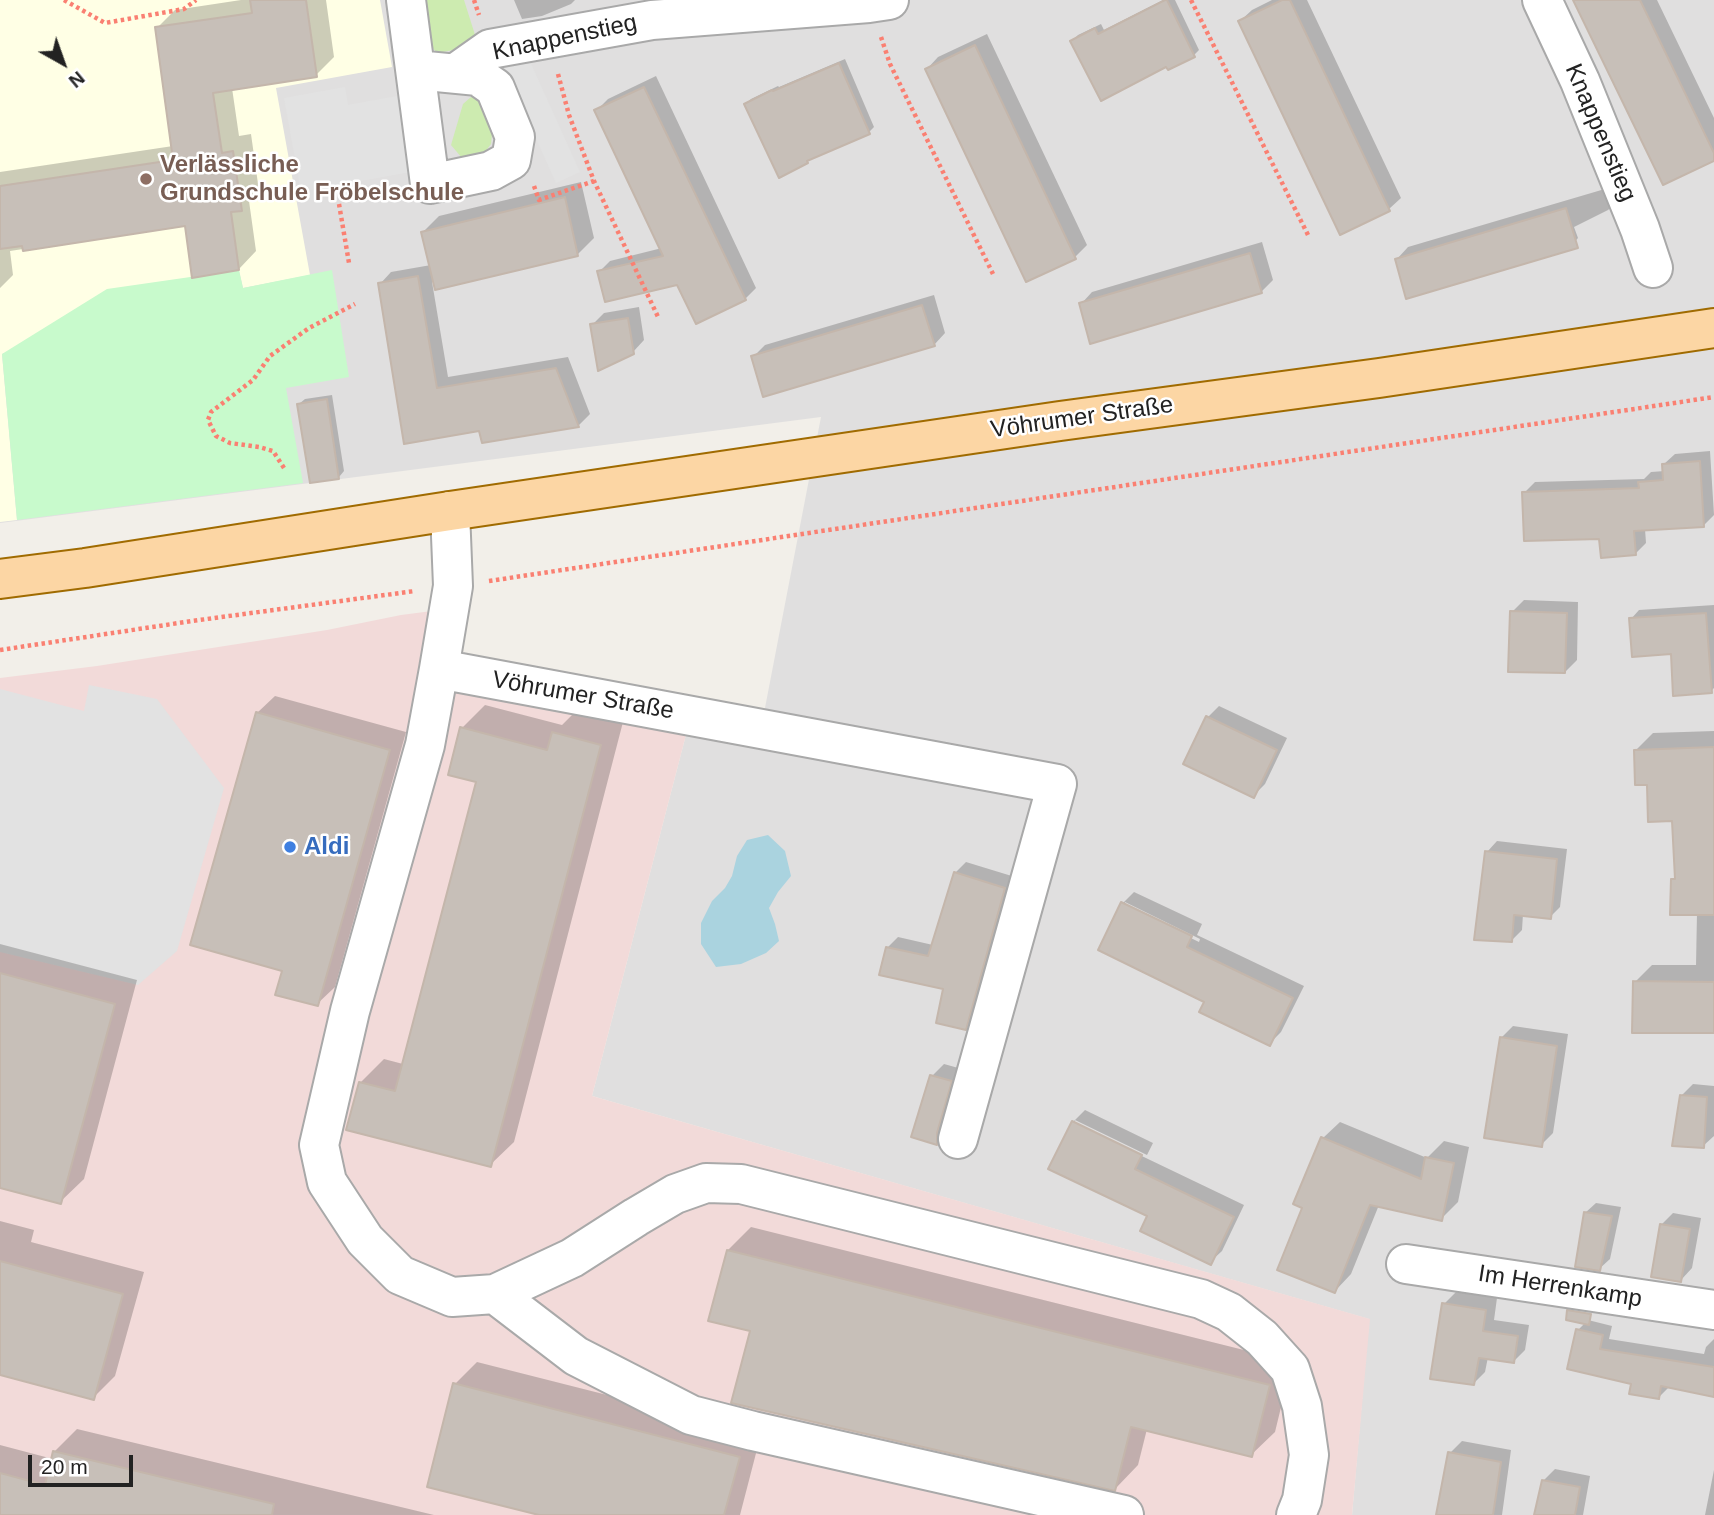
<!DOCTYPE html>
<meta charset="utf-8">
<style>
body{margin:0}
#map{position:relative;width:1714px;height:1515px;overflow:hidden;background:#f2efe9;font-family:Helvetica,sans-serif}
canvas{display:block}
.north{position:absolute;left:28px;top:28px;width:70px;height:70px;-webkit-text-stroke:5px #fff;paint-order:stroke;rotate:140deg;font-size:19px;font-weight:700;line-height:28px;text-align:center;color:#222}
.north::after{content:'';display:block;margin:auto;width:24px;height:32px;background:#222;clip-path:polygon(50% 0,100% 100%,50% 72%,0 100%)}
.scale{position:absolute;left:28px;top:1455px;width:105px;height:32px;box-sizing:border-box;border:4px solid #222;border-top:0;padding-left:9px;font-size:21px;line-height:24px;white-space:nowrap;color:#222;-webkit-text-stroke:5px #fff;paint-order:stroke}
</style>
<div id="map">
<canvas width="1714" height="1515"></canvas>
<div class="north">N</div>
<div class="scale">20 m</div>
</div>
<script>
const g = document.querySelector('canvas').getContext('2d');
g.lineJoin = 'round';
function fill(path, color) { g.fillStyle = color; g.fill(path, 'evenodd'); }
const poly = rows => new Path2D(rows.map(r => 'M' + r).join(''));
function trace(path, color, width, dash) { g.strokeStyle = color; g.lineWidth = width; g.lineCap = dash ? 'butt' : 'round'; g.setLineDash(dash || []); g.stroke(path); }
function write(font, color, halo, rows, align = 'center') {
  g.font = font + ' Helvetica,sans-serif'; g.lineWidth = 5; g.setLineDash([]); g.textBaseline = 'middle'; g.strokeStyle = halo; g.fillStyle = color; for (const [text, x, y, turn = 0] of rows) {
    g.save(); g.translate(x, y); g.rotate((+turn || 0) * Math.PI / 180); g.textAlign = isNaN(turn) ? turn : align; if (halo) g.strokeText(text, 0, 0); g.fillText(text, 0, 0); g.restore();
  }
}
const residential = poly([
 [0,0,1714,0,1714,1515,1352,1515,1369,1319,592,1096,688,727,759,739,821,417,0,523]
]);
const commercial = poly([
 [432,611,425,674,688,727,592,1096,1370,1319,1352,1515,0,1515,0,678,97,666,327,630,401,615]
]);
const education = poly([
 [0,0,380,0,392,67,276,88,310,275,243,288,239,271,2,354,17,520,0,522]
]);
const grass = poly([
 [425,0,464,0,476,38,470,47,437,53,431,46],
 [471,97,477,98,483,103,493,124,491,144,485,152,471,159,462,158,451,145,463,104]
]);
const park = poly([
 [239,270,243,288,332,270,349,377,286,388,303,483,17,520,2,354,107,289]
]);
const parking = poly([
 [528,57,580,172,556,183,504,68],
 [345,87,348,105,397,96,411,172,301,192,284,98],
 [89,685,157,699,224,788,177,951,138,985,0,952,0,689,84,711]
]);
const water = poly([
 [768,835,785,851,791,876,778,892,769,908,775,924,779,941,766,953,741,964,716,967,701,944,701,923,712,901,725,888,732,876,737,856,747,840]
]);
const shadow = poly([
 [241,0,326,0,334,57,316,75,232,88,239,136,251,134,259,191,249,201,256,251,239,269,187,224,10,251,13,275,0,288,0,172,173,146,157,28,175,10],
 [514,0,575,0,571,4,542,16,522,19],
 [1163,0,1175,0,1199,50,1194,55,1072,41,1078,35,1101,24,1104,30],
 [1272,0,1307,0,1401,198,1389,209,1341,232,1240,21,1252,10],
 [1575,0,1657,0,1714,118,1714,159],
 [987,34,1087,245,1075,257,1027,280,927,69,938,57],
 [845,59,874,127,869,132,812,156,807,162,746,104,751,99,778,86,779,87],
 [656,76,756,288,745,299,678,283,599,272,610,261,662,248,596,111,608,99],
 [581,182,594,238,578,254,432,282,448,377,568,357,590,414,578,426,481,429,405,442,380,284,391,272,431,265,423,232,439,216],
 [1615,186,1620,198,1608,210,1574,227,1578,238,1567,250,1397,259,1408,247],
 [1262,242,1273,280,1261,292,1081,304,1092,292],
 [934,295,945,333,934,345,753,357,765,345],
 [639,307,644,340,633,352,592,325,604,313],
 [332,395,344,471,339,477,299,404,305,399],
 [1710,451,1714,515,1704,525,1645,529,1646,543,1635,554,1601,537,1524,493,1535,482,1644,479,1651,472,1665,471,1664,464,1675,454],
 [1524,600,1578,602,1577,660,1565,672,1512,612],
 [1714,605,1714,688,1711,691,1673,653,1631,619,1639,610],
 [275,696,406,732,335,987,317,1004,284,969,257,713],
 [485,705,562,725,577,710,623,722,514,1142,490,1165,360,1083,384,1059,403,1064,478,781,462,728],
 [1219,706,1287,738,1265,784,1253,796,1208,717],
 [1714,731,1714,1031,1635,982,1652,965,1696,965,1697,913,1672,880,1676,876,1674,819,1648,783,1636,750,1653,733],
 [1497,841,1567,849,1560,907,1550,917,1523,914,1522,930,1511,941,1487,852],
 [966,862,1015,877,976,1017,965,1028,945,988,887,948,898,937,933,945,955,873],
 [1134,892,1202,924,1197,935,1304,986,1281,1032,1269,1044,1202,1011,1206,1001,1100,949,1123,903],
 [1125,902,1200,939,1199,942,1125,906],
 [0,944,137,980,84,1179,60,1202,0,1186],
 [1513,1026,1568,1034,1553,1133,1541,1145,1501,1038],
 [944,1064,962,1069,948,1131,936,1143,932,1076],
 [1693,1084,1714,1086,1714,1136,1703,1146,1681,1096],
 [1085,1110,1153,1143,1147,1155,1075,1120,1075,1124,1244,1205,1222,1251,1210,1262,1143,1230,1150,1215,1051,1168,1073,1122],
 [1340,1122,1427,1158,1444,1141,1469,1147,1458,1202,1441,1219,1379,1205,1351,1274,1335,1291,1304,1207,1323,1138],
 [1596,1203,1621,1207,1610,1259,1599,1269,1585,1213],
 [1673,1213,1701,1218,1692,1268,1681,1280,1661,1225],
 [0,1221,34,1230,31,1242,144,1272,115,1376,93,1398,0,1373],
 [751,1227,1292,1362,1275,1432,1251,1455,1147,1429,1138,1465,1115,1489,752,1330,728,1250],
 [1456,1292,1497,1298,1494,1320,1529,1325,1525,1350,1514,1361,1488,1357,1485,1372,1474,1383,1444,1304],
 [1588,1320,1612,1326,1609,1339,1704,1354,1706,1347,1714,1339,1714,1395,1670,1386,1659,1397,1633,1382,1578,1330],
 [477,1362,761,1434,740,1515,546,1515,455,1384],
 [77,1429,434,1515,0,1515,0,1445,53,1459,55,1451],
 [1462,1441,1511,1450,1502,1515,1438,1515,1450,1453],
 [1555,1469,1590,1476,1583,1515,1535,1515,1543,1481],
 [1714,1470,1714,1515,1705,1515]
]);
const building = poly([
 [250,0,306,0,317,77,213,93,222,153,233,151,242,211,231,212,239,270,192,278,185,226,23,251,22,246,0,249,0,186,173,160,155,27,252,13,250,0],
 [1165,0,1167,0,1195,57,1168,70,1166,67,1101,101,1070,41,1095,28,1098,34,1165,0],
 [1282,0,1290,0,1390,211,1340,235,1238,21,1282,0],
 [1573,0,1640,0,1714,153,1714,161,1663,185,1573,0],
 [975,45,1076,259,1026,282,925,69,975,45],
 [839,63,870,134,807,161,808,163,779,178,744,104,772,90,773,91,839,63],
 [644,87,746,300,696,324,677,285,605,302,597,271,663,256,594,110,644,87],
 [565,197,578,256,435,290,421,232,565,197],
 [1566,208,1578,248,1406,299,1395,259,1566,208],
 [1250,253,1262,293,1090,344,1079,303,1250,253],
 [418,276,437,388,556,368,579,427,482,443,479,431,404,444,378,283,418,276],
 [922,305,935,346,763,397,751,356,922,305],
 [628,318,634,354,598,371,590,324,628,318],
 [327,399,339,479,310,483,297,404,327,399],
 [1700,461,1704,527,1634,531,1636,555,1601,558,1599,539,1524,541,1522,492,1639,488,1638,482,1663,480,1662,464,1700,461],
 [1510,611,1567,613,1565,673,1508,672,1510,611],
 [1706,613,1712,693,1673,696,1671,654,1632,657,1629,618,1706,613],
 [256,712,390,750,318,1006,275,995,282,971,190,945,256,712],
 [1206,716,1277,750,1254,798,1183,764,1206,716],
 [460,727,547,750,552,732,601,745,491,1167,346,1130,359,1082,395,1091,476,782,448,775,460,727],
 [1714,747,1714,915,1670,915,1671,879,1675,879,1672,821,1648,822,1647,785,1635,785,1634,750,1714,747],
 [1485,851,1557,859,1551,919,1514,915,1512,942,1474,940,1485,851],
 [954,872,1005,888,966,1030,936,1023,943,989,879,975,886,947,928,956,954,872],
 [1121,902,1192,936,1187,947,1293,998,1270,1046,1199,1012,1204,1002,1098,950,1121,902],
 [0,973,115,1004,61,1204,0,1188,0,973],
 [1633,981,1714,982,1714,1033,1632,1033,1633,981],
 [1500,1037,1557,1046,1542,1147,1484,1138,1500,1037],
 [930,1075,952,1081,937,1133,937,1145,911,1137,930,1075],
 [1680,1095,1707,1097,1704,1148,1672,1146,1680,1095],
 [1072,1121,1142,1155,1135,1169,1234,1217,1211,1265,1140,1231,1147,1216,1048,1169,1072,1121],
 [1321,1137,1421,1179,1425,1157,1454,1163,1442,1221,1370,1205,1335,1293,1277,1270,1302,1208,1293,1204,1321,1137],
 [1584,1212,1612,1216,1600,1271,1575,1267,1584,1212],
 [1660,1224,1690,1229,1681,1282,1651,1277,1660,1224],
 [727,1250,1270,1385,1252,1457,1131,1427,1115,1491,731,1403,750,1331,708,1321,727,1250],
 [0,1261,123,1294,94,1400,0,1375,0,1261],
 [1442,1303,1486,1310,1483,1331,1518,1336,1514,1363,1479,1358,1474,1385,1430,1379,1442,1303],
 [1567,1310,1591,1314,1589,1325,1566,1320,1567,1310],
 [1576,1329,1603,1335,1600,1349,1714,1367,1714,1397,1661,1386,1659,1399,1629,1394,1631,1384,1567,1369,1576,1329],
 [453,1383,740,1457,724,1515,539,1515,427,1487,453,1383],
 [53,1451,274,1504,272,1515,0,1515,0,1473,45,1485,53,1451],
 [1448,1452,1501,1462,1493,1515,1436,1515,1448,1452],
 [1542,1480,1580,1487,1575,1515,1534,1515,1542,1480]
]);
const path = poly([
 [64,0,105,23,184,9,196,0],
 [474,0,479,15],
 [1191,0,1308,235],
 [881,37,890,64,993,274],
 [558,74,569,115,594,181,659,319],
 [534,186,539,200,594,181],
 [339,204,349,263],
 [284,468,273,451,259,447,230,443,216,436,208,420,211,412,253,380,270,356,309,328,355,304],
 [489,581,1714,397],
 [0,650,192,621,415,591]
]);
const minor = poly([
 [406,0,430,184,491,171,511,160,515,137,495,88,478,76,416,70],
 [1542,0,1580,81,1640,229,1653,268],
 [456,73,490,49,652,20,869,3,889,0],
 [450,511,453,586,439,669,1057,784,958,1139],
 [439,669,425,745,350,1011,319,1145,327,1182,365,1240,400,1275,452,1297,495,1294,572,1258,636,1217,675,1194,706,1183,741,1184,1201,1299,1229,1312,1262,1338,1290,1369,1302,1406,1309,1455,1302,1500,1296,1515],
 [1406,1264,1714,1310],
 [495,1294,576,1356,691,1415,753,1431,1124,1515]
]);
const major = poly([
 [0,579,85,568,450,511,1060,421,1379,378,1714,328]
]);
const markers = [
 [146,179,7,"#8d6e63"],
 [290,847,7,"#3f7fe0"]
];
const streetNames = [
 ["Knappenstieg",565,38,-12],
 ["Knappenstieg",1600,133,67],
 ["Vöhrumer Straße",1082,418,-8],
 ["Vöhrumer Straße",583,696,10],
 ["Im Herrenkamp",1560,1287,9]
];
const educationNames = [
 ["Verlässliche",160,165],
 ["Grundschule Fröbelschule",160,193]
];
const shopNames = [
 ["Aldi",304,847]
];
fill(residential, '#e0dfdf');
fill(commercial, '#f2dad9');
fill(education, '#ffffe5');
fill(grass, '#cdebb0');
fill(park, '#c8facc');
fill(parking, '#e2e2e2');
fill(water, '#aad3df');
fill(shadow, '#0003');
fill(building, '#c7bfb8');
trace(building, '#c4b6ab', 2);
trace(minor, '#a9a9a9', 42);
trace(major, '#a06b00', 42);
trace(path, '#fa8072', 4.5, [3.5, 3.5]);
trace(minor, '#fff', 38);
trace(major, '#fcd6a4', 38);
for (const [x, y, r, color] of markers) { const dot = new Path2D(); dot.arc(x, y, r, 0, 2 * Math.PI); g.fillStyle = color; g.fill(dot); trace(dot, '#fff', 2.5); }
write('24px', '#222', '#fff', streetNames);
write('bold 24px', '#785e54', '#fff', educationNames, 'left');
write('bold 24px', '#366cbe', '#fff', shopNames, 'left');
</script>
